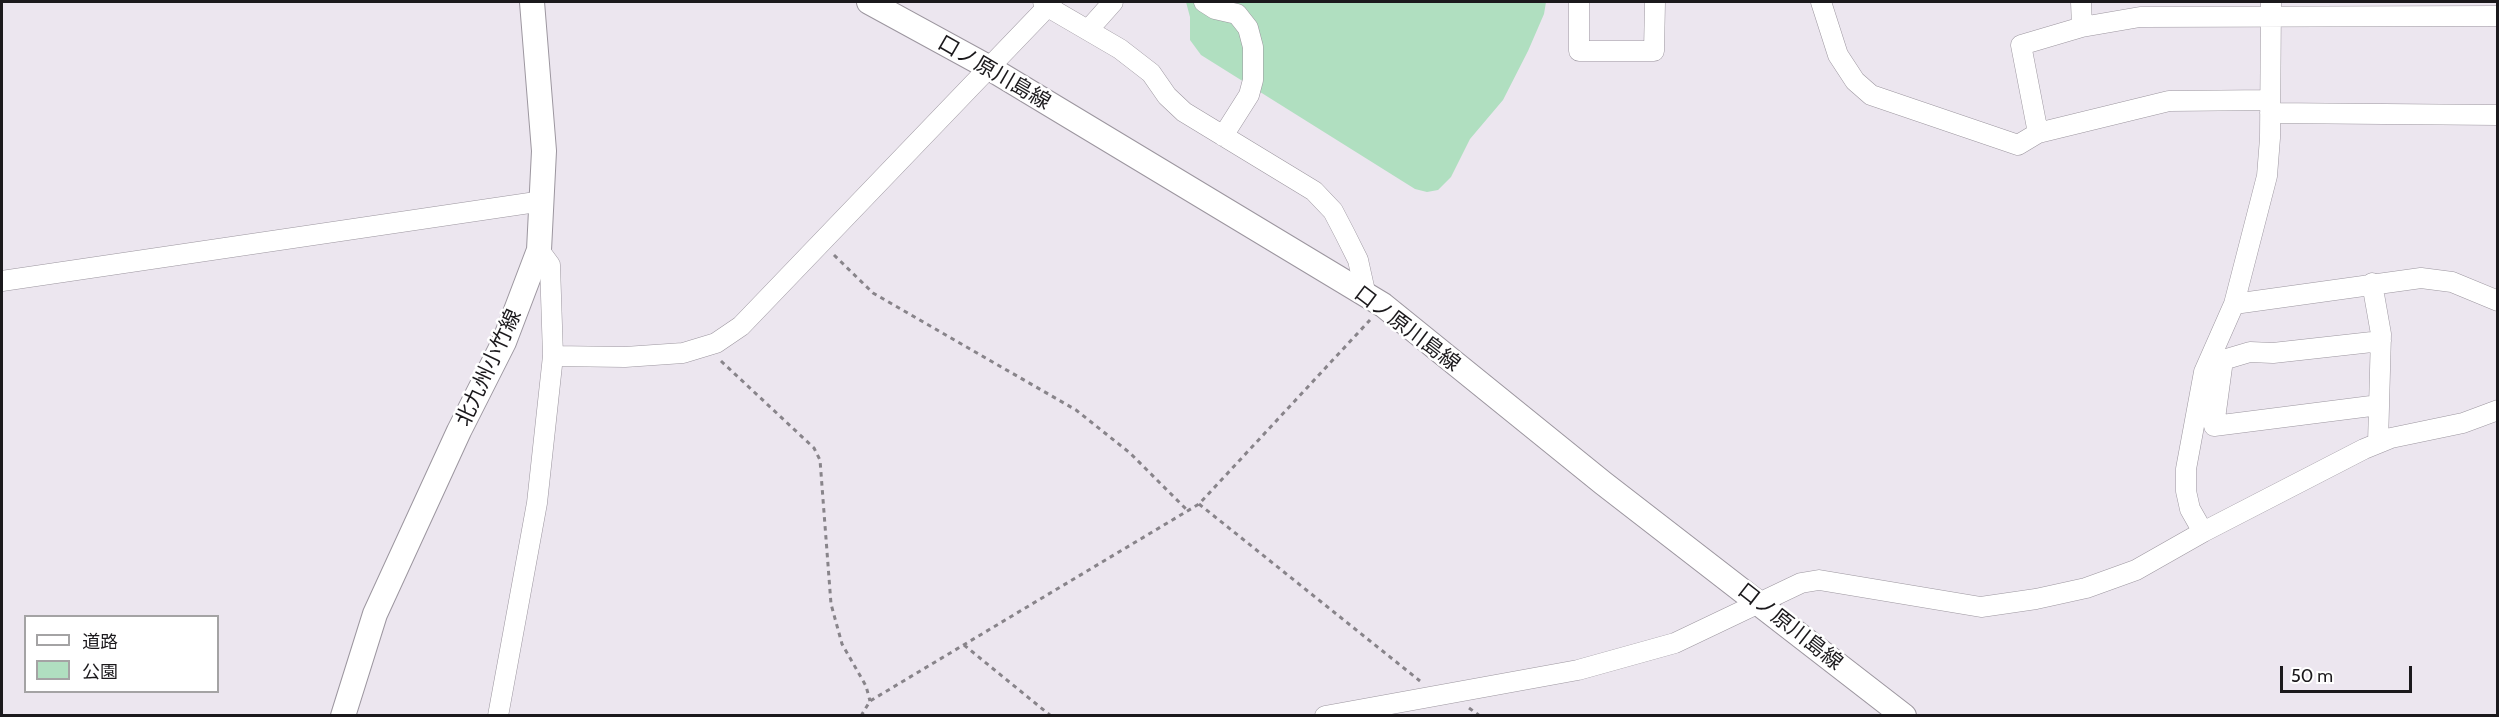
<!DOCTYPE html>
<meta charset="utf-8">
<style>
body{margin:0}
#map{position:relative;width:2499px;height:717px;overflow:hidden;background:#ece6ef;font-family:Cabin,"Noto Sans JP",sans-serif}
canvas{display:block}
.frame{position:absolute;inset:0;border:3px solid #1b191c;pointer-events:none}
.legend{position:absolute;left:24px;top:615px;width:195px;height:78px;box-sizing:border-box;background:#fff;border:2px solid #a4a3a4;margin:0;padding:8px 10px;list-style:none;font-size:18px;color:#1b191c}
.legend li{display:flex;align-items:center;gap:12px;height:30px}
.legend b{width:30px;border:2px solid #a4a3a4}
.scale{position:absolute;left:2280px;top:666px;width:132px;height:27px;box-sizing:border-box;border:3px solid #1b191c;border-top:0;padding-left:8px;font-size:18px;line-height:21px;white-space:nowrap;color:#1b191c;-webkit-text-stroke:4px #fff;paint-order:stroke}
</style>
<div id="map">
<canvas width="2499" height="717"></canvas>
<div class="frame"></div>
<ul class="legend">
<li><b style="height:8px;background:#fff"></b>道路</li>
<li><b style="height:16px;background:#b0dfc0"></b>公園</li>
</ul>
<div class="scale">50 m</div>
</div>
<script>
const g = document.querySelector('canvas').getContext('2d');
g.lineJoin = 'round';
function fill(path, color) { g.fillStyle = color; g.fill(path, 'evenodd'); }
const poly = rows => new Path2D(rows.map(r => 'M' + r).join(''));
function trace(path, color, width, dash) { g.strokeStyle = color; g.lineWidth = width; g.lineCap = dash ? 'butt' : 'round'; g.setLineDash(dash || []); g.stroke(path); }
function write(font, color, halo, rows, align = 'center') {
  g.font = font + ' Cabin,"Noto Sans JP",sans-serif'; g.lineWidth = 5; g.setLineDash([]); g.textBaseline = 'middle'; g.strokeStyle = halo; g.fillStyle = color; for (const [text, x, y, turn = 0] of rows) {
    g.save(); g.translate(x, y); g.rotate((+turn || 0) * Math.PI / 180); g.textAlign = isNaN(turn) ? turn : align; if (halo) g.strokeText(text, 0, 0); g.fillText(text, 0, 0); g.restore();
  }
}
const green = poly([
 [1186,2,1546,2,1544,14,1528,51,1503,100,1470,139,1451,177,1438,190,1427,192,1415,189,1201,55,1190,40,1190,17]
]);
const path = poly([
 [834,255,873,293,1076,410,1130,453,1188,511],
 [721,361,814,448,820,460,831,604,842,644,866,686,870,701],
 [1199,504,1420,681],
 [964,645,1051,716],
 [1469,708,1480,716],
 [861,716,870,701,1199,504,1370,320]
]);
const minor = poly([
 [1043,2,1048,7,1120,49,1151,73,1167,96,1184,112,1314,191,1333,211,1345,234,1358,260,1366,296],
 [1204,2,1215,9,1237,14,1248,28,1253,47,1253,80,1249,95,1223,136],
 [1579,2,1579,51,1654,51,1655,2],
 [1821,2,1838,55,1855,81,1871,95,2018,145,2038,133,2169,101,2270,100],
 [2081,2,2082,27],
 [1089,29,1113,2],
 [2270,113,2498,115],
 [2038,133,2021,45,2082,27,2140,17,2498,16],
 [2,281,543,201],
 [2372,283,2381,334,2378,443],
 [2234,304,2421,278,2452,282,2498,301],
 [553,356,625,357,683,353,716,343,741,326,1052,2],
 [2379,405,2214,426,2223,360,2250,352,2273,353,2381,341],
 [2203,532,2190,509,2186,491,2186,469,2204,372,2234,304,2267,176,2270,138,2271,2],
 [498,716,537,503,553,356,550,265,539,250],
 [1325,716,1578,670,1675,643,1801,583,1819,580,1981,607,2036,599,2086,588,2136,570,2203,532,2364,449,2391,438,2463,423,2498,410]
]);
const major = poly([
 [869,2,988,67,1383,305,1603,483,1904,716],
 [343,716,375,614,459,431,504,342,539,250,544,151,532,2]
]);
const streetNames = [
 ["口ノ原川島線",994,73,30],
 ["口ノ原川島線",1407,329,37],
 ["北九州小竹線",489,368,-65],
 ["口ノ原川島線",1790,627,38]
];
fill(green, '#b0dfc0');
trace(minor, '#9c969f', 21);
trace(major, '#9c969f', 26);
trace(path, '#88848a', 3, [4.5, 4.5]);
trace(minor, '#fff', 20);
trace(major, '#fff', 24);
write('21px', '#1b191c', '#fff', streetNames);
</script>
